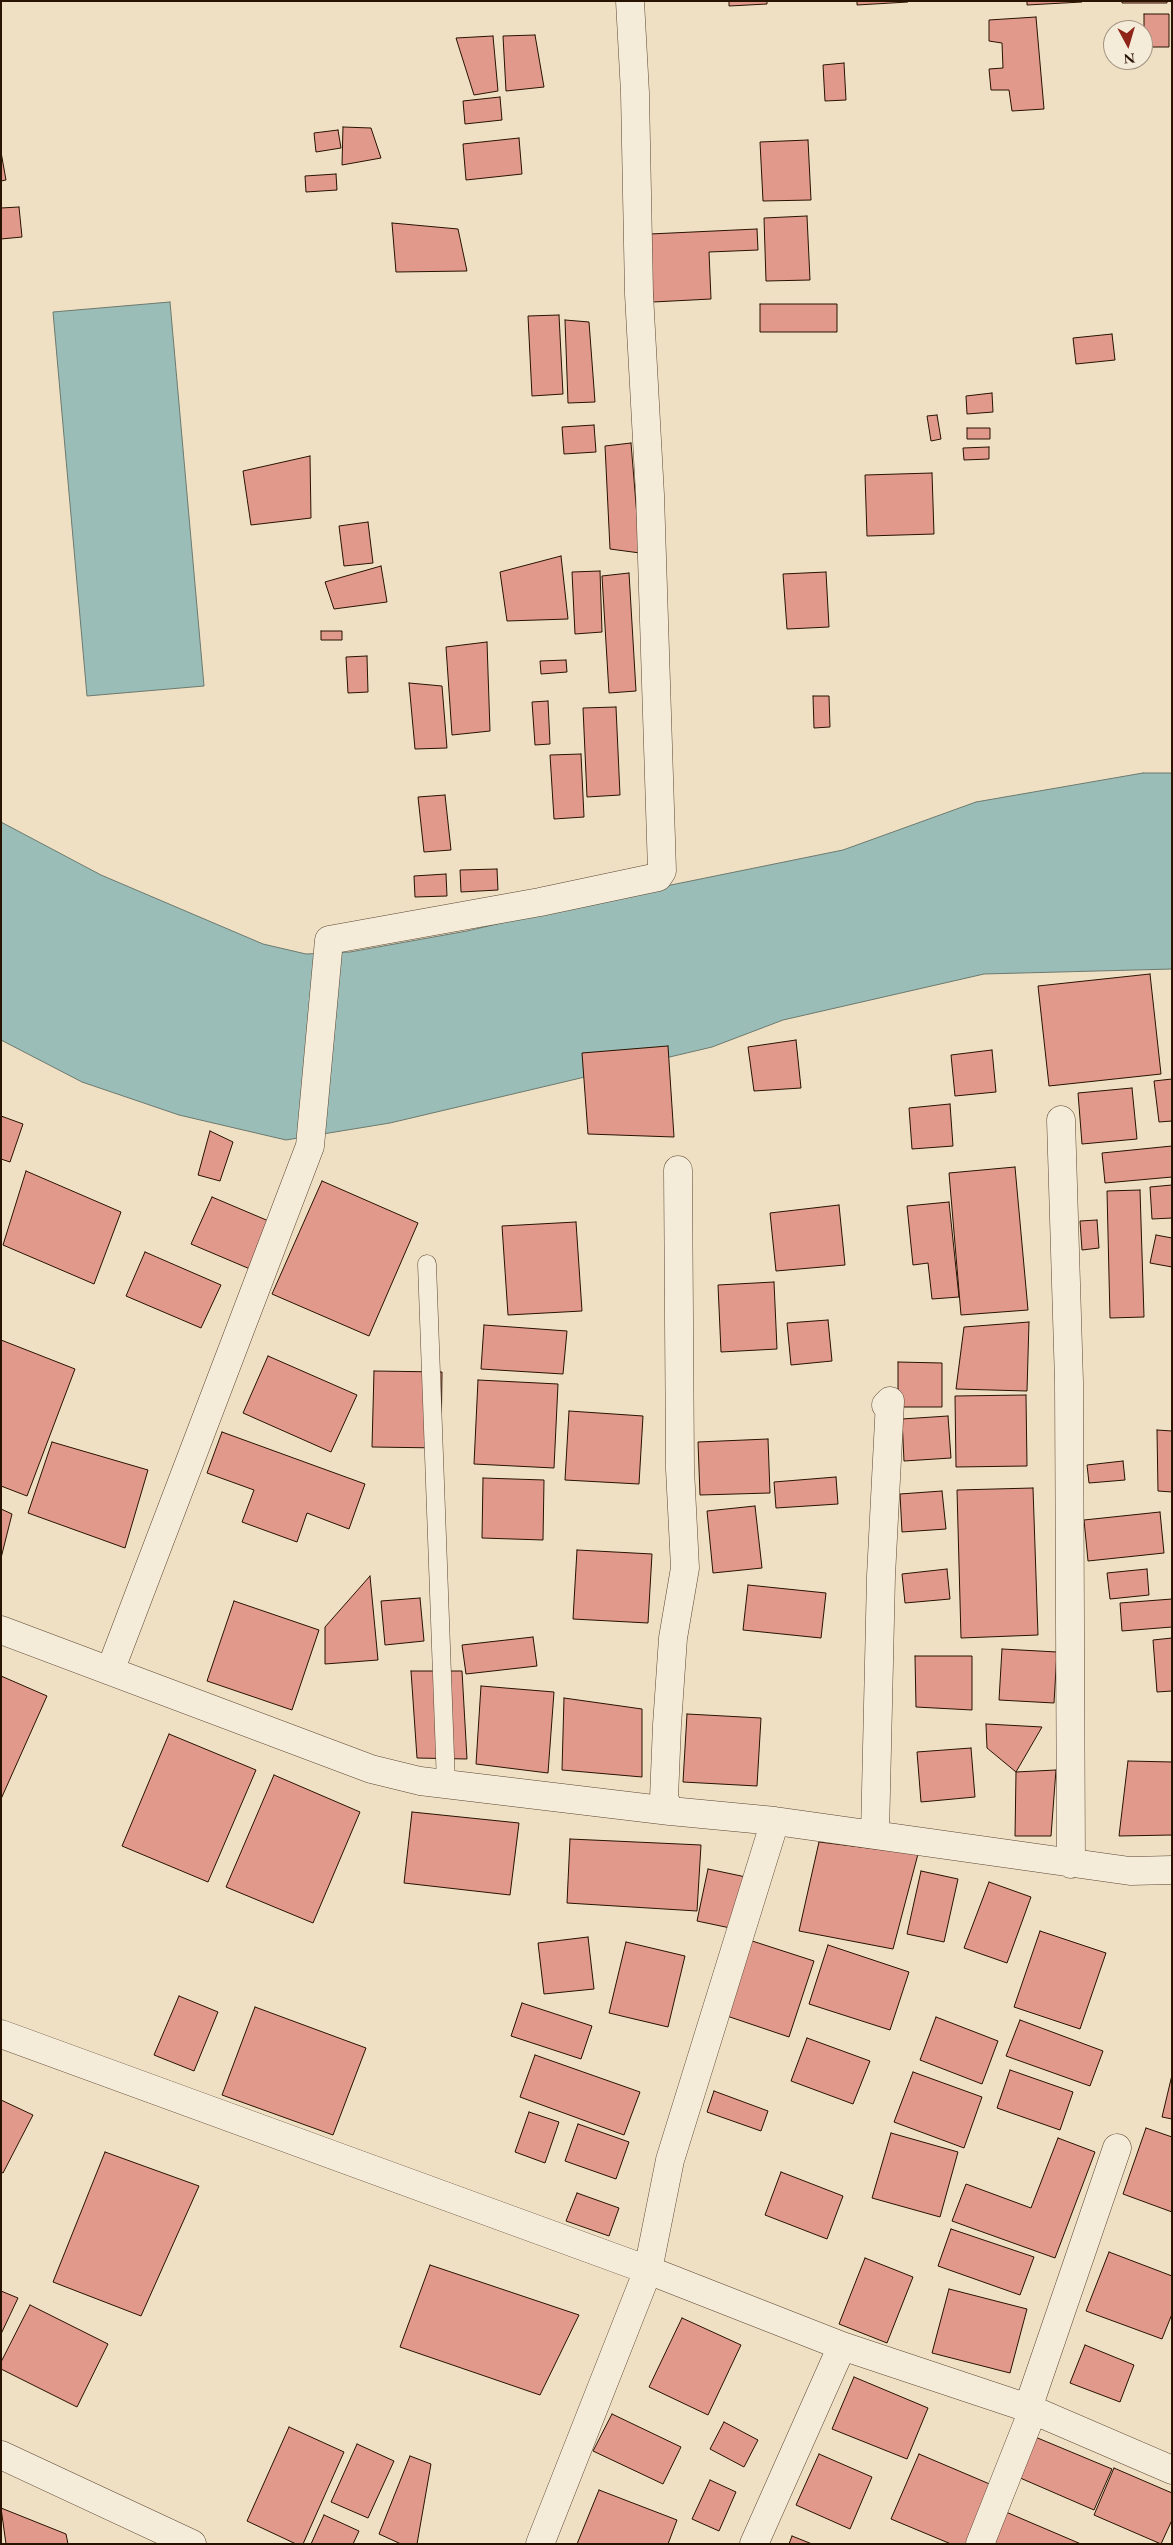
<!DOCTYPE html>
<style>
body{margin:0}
#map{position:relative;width:1173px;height:2545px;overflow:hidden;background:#efe0c4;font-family:"EB Garamond",serif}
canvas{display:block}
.frame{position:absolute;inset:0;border:2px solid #281200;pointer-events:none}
.north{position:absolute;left:1103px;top:20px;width:50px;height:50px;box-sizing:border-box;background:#f5ebd9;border:1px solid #a39482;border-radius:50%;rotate:174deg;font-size:14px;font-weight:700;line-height:20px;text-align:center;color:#281200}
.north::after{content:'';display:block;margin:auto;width:18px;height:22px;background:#8f2418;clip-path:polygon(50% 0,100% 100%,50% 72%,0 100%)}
</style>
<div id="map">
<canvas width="1173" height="2545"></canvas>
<div class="frame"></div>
<div class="north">N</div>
</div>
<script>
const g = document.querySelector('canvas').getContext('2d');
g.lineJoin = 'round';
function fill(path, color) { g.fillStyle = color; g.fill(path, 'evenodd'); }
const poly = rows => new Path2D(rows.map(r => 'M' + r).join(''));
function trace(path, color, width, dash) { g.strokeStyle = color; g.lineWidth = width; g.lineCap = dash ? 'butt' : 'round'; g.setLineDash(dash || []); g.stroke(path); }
const water = poly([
 [170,302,204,686,87,696,53,312,170,302],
 [1143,773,1172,773,1172,969,984,974,783,1020,712,1047,390,1123,286,1140,179,1115,82,1082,1,1040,1,822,101,875,263,944,306,954,350,952,467,931,612,897,843,850,976,802,1143,773]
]);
const building = poly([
 [729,1,767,1,767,4,729,6,729,1],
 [857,1,908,1,908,2,857,5,857,1],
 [1027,1,1082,1,1082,2,1027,5,1027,1],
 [1122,1,1167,1,1167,3,1122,3,1122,1],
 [1144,14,1169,14,1169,47,1144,47,1144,14],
 [1036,17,1044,109,1012,111,1009,90,991,90,989,69,1003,68,1002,43,989,41,989,20,1036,17],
 [535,35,544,87,506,91,503,36,535,35],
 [493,36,498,91,474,95,456,38,493,36],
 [844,63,846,100,825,101,823,65,844,63],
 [500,97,502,120,465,124,463,101,500,97],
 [343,127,371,128,381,158,342,165,343,127],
 [338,130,341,148,316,152,314,133,338,130],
 [519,138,522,174,466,180,463,144,519,138],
 [808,140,811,200,763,201,760,142,808,140],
 [1,152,6,180,1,181,1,152],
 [336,174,337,190,306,192,305,176,336,174],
 [19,207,22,237,1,239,1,208,19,207],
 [807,216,810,280,766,281,764,218,807,216],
 [392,223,458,229,467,271,396,272,392,223],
 [757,229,758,250,709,252,711,299,653,302,650,234,757,229],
 [760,304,837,304,837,332,760,332,760,304],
 [559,315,563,394,532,396,528,316,559,315],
 [565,320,589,322,595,402,568,403,565,320],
 [1112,334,1115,360,1076,364,1073,338,1112,334],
 [992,393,993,412,967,414,966,396,992,393],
 [937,415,941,439,931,441,927,416,937,415],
 [594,425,596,452,564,454,562,427,594,425],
 [967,428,990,428,990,439,967,439,967,428],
 [631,443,640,553,610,549,605,446,631,443],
 [989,447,989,459,964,460,963,448,989,447],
 [310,456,311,518,251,525,243,471,310,456],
 [932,473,934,534,867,536,865,475,932,473],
 [368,522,373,563,344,566,339,526,368,522],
 [561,556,568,619,507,621,500,572,561,556],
 [381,566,387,602,334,609,325,582,381,566],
 [600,571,602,632,575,634,572,572,600,571],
 [826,572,829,627,787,629,783,574,826,572],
 [629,573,636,691,609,693,602,576,629,573],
 [321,631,342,631,342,640,321,640,321,631],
 [487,642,490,731,452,735,446,647,487,642],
 [367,656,368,692,348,693,346,657,367,656],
 [566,660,567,672,541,674,540,661,566,660],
 [409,683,442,686,447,748,415,749,409,683],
 [813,696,829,696,830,727,814,728,813,696],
 [548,701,550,744,535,745,532,702,548,701],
 [616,707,620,795,587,797,583,708,616,707],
 [581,754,584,817,554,819,550,755,581,754],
 [445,795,451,850,424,852,418,797,445,795],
 [497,869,498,890,461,892,460,870,497,869],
 [446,874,447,896,415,897,414,876,446,874],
 [1150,974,1161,1074,1049,1086,1038,986,1150,974],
 [796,1040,801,1088,754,1091,748,1047,796,1040],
 [668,1046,674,1137,588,1134,582,1053,668,1046],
 [992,1050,996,1092,955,1096,951,1055,992,1050],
 [1172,1079,1172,1121,1159,1122,1154,1081,1172,1079],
 [1132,1088,1137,1139,1082,1144,1078,1093,1132,1088],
 [950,1104,953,1146,912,1149,909,1108,950,1104],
 [1,1116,23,1124,10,1162,1,1159,1,1116],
 [210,1131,233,1142,220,1181,198,1175,210,1131],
 [1172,1146,1172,1177,1105,1183,1102,1153,1172,1146],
 [1015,1167,1028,1310,961,1315,949,1173,1015,1167],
 [26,1171,121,1212,94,1284,3,1245,26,1171],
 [322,1181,418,1223,369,1336,272,1294,322,1181],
 [1172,1185,1172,1218,1152,1219,1150,1187,1172,1185],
 [1140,1190,1144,1317,1110,1318,1107,1191,1140,1190],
 [212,1197,271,1222,250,1269,191,1244,212,1197],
 [949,1202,959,1297,932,1299,928,1263,913,1265,907,1206,949,1202],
 [839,1205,845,1265,776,1271,770,1213,839,1205],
 [1097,1220,1099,1248,1082,1250,1080,1221,1097,1220],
 [576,1222,582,1311,508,1315,502,1226,576,1222],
 [1156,1235,1172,1238,1172,1267,1150,1263,1156,1235],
 [145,1252,221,1285,201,1328,126,1296,145,1252],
 [774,1282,777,1349,721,1352,718,1285,774,1282],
 [828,1320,832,1361,791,1365,787,1323,828,1320],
 [1029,1322,1027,1391,956,1389,964,1327,1029,1322],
 [484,1325,567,1331,563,1374,481,1369,484,1325],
 [1,1340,75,1369,27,1496,1,1486,1,1340],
 [268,1356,357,1395,331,1452,243,1413,268,1356],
 [898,1362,942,1363,942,1407,898,1407,898,1362],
 [374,1371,442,1372,441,1448,372,1447,374,1371],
 [478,1380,558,1384,554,1468,474,1464,478,1380],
 [1026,1395,1027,1466,956,1467,955,1396,1026,1395],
 [569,1411,643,1416,639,1484,565,1480,569,1411],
 [948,1416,951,1458,904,1461,902,1419,948,1416],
 [1157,1430,1172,1431,1172,1492,1158,1491,1157,1430],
 [222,1432,365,1484,349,1529,307,1513,297,1542,242,1522,254,1490,207,1473,222,1432],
 [768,1439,770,1493,700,1495,698,1442,768,1439],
 [52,1442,148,1470,125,1548,28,1513,52,1442],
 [1123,1461,1125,1480,1089,1483,1087,1465,1123,1461],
 [836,1477,838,1504,776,1508,774,1482,836,1477],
 [483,1478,544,1480,543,1540,482,1538,483,1478],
 [1033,1488,1038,1635,961,1638,957,1490,1033,1488],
 [942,1491,946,1529,902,1532,900,1494,942,1491],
 [755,1506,762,1568,713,1573,707,1511,755,1506],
 [1,1509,12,1514,1,1558,1,1509],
 [1160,1512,1164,1553,1088,1561,1084,1520,1160,1512],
 [577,1550,652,1554,648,1623,573,1619,577,1550],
 [947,1569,950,1599,905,1603,902,1574,947,1569],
 [1147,1569,1149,1595,1110,1599,1107,1573,1147,1569],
 [370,1576,378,1660,325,1664,325,1627,370,1576],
 [748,1585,826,1593,821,1638,743,1630,748,1585],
 [420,1598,424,1641,385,1645,381,1601,420,1598],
 [1172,1599,1172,1627,1122,1631,1120,1603,1172,1599],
 [234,1601,319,1630,292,1710,207,1681,234,1601],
 [533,1637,537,1666,466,1674,462,1645,533,1637],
 [1172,1638,1172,1691,1157,1692,1153,1640,1172,1638],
 [1002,1649,1057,1652,1054,1703,999,1700,1002,1649],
 [915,1656,972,1656,972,1710,916,1707,915,1656],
 [411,1671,462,1671,467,1759,417,1758,411,1671],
 [1,1676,47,1696,1,1799,1,1676],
 [481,1686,554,1692,548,1773,476,1764,481,1686],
 [564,1698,642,1709,642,1777,562,1770,564,1698],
 [687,1714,761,1718,757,1786,683,1782,687,1714],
 [986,1724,1042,1727,1016,1772,987,1748,986,1724],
 [169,1734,256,1770,208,1882,122,1846,169,1734],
 [971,1748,975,1797,921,1802,917,1752,971,1748],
 [1128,1761,1172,1762,1172,1835,1119,1836,1128,1761],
 [1056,1770,1051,1836,1015,1836,1016,1772,1056,1770],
 [274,1775,360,1812,313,1923,226,1887,274,1775],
 [412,1812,519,1823,510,1895,404,1883,412,1812],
 [570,1839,701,1845,697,1911,567,1903,570,1839],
 [819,1842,918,1854,893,1949,799,1931,819,1842],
 [708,1869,746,1877,735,1929,697,1921,708,1869],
 [921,1871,958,1879,944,1942,907,1934,921,1871],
 [989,1882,1031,1897,1007,1963,964,1948,989,1882],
 [1040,1931,1106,1953,1080,2029,1014,2007,1040,1931],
 [588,1937,594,1989,544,1994,538,1943,588,1937],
 [746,1939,814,1961,789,2037,721,2014,746,1939],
 [626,1942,685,1956,668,2027,609,2013,626,1942],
 [828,1945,909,1972,890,2030,809,2004,828,1945],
 [179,1996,218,2012,194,2071,154,2055,179,1996],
 [522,2003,592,2026,581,2059,511,2036,522,2003],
 [255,2007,366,2048,333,2135,222,2095,255,2007],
 [936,2017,998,2041,982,2084,920,2060,936,2017],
 [1020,2020,1103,2051,1090,2086,1006,2056,1020,2020],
 [807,2038,870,2061,853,2104,791,2081,807,2038],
 [535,2055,640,2092,624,2135,520,2097,535,2055],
 [1010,2070,1073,2092,1060,2130,997,2108,1010,2070],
 [913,2072,982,2097,964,2148,894,2122,913,2072],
 [1172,2075,1172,2119,1162,2117,1172,2075],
 [714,2091,768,2111,761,2131,707,2112,714,2091],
 [1,2100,33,2115,3,2173,1,2172,1,2100],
 [529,2112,559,2122,545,2163,515,2152,529,2112],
 [578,2124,629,2142,616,2179,565,2161,578,2124],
 [1146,2128,1172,2137,1172,2212,1123,2194,1146,2128],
 [891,2133,958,2152,940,2217,872,2198,891,2133],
 [1058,2138,1095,2152,1055,2258,952,2221,966,2184,1031,2208,1058,2138],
 [105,2152,199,2186,141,2316,53,2282,105,2152],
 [781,2172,843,2196,827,2239,765,2215,781,2172],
 [577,2193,619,2208,609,2236,566,2221,577,2193],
 [951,2229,1034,2257,1020,2295,938,2266,951,2229],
 [1109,2252,1172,2276,1172,2314,1162,2339,1086,2311,1109,2252],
 [865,2258,913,2277,887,2343,839,2324,865,2258],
 [430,2265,579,2315,540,2395,400,2347,430,2265],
 [949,2289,1027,2309,1010,2373,932,2353,949,2289],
 [1,2291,18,2298,1,2334,1,2291],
 [30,2305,108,2344,77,2407,1,2369,1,2362,30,2305],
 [682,2318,741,2345,708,2415,649,2387,682,2318],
 [1085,2345,1134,2365,1120,2402,1070,2383,1085,2345],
 [854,2377,928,2408,907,2459,832,2429,854,2377],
 [612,2414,681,2447,663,2484,593,2451,612,2414],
 [724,2422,758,2440,744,2467,710,2449,724,2422],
 [289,2427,344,2452,303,2544,296,2544,247,2521,289,2427],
 [1028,2434,1112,2469,1094,2510,1011,2474,1028,2434],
 [357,2444,394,2461,368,2518,331,2502,357,2444],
 [819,2454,872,2477,850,2529,796,2505,819,2454],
 [919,2454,992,2485,966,2544,951,2544,891,2519,919,2454],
 [410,2456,431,2464,417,2544,401,2544,379,2534,410,2456],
 [1114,2468,1172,2493,1172,2520,1161,2544,1094,2515,1114,2468],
 [710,2480,736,2492,719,2531,692,2519,710,2480],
 [599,2490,677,2520,668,2544,577,2544,599,2490],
 [1,2508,66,2534,68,2544,6,2544,1,2508],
 [1006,2512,1081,2544,993,2544,1006,2512],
 [324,2515,359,2531,353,2544,311,2544,324,2515],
 [792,2536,812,2544,789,2544,792,2536]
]);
const service = poly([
 [427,1264,446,1784]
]);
const minor = poly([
 [1061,1120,1069,1382,1071,1864],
 [1,1630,371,1769,420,1781,670,1811,775,1821,1130,1871,1172,1870],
 [110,1671,310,1146,329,940,540,902,658,877,662,871,650,495,639,294,635,93,630,1],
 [670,1811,664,1798,667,1725,673,1638,685,1568,680,1469,678,1170],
 [875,1834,881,1576,890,1401,886,1405],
 [1,2034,648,2270,842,2346,1028,2408,1172,2470],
 [1028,2408,1117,2148],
 [1,2455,192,2544],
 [540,2544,648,2270,670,2160,775,1821],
 [754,2544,842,2346],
 [980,2544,1033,2410]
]);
fill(water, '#9abdb7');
trace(water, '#6c796e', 1);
fill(building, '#e1998b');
trace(building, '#281200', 1);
trace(service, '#5a4631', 19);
trace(minor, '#5a4631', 29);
trace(service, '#f5ebd9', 18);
trace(minor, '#f5ebd9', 28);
</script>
